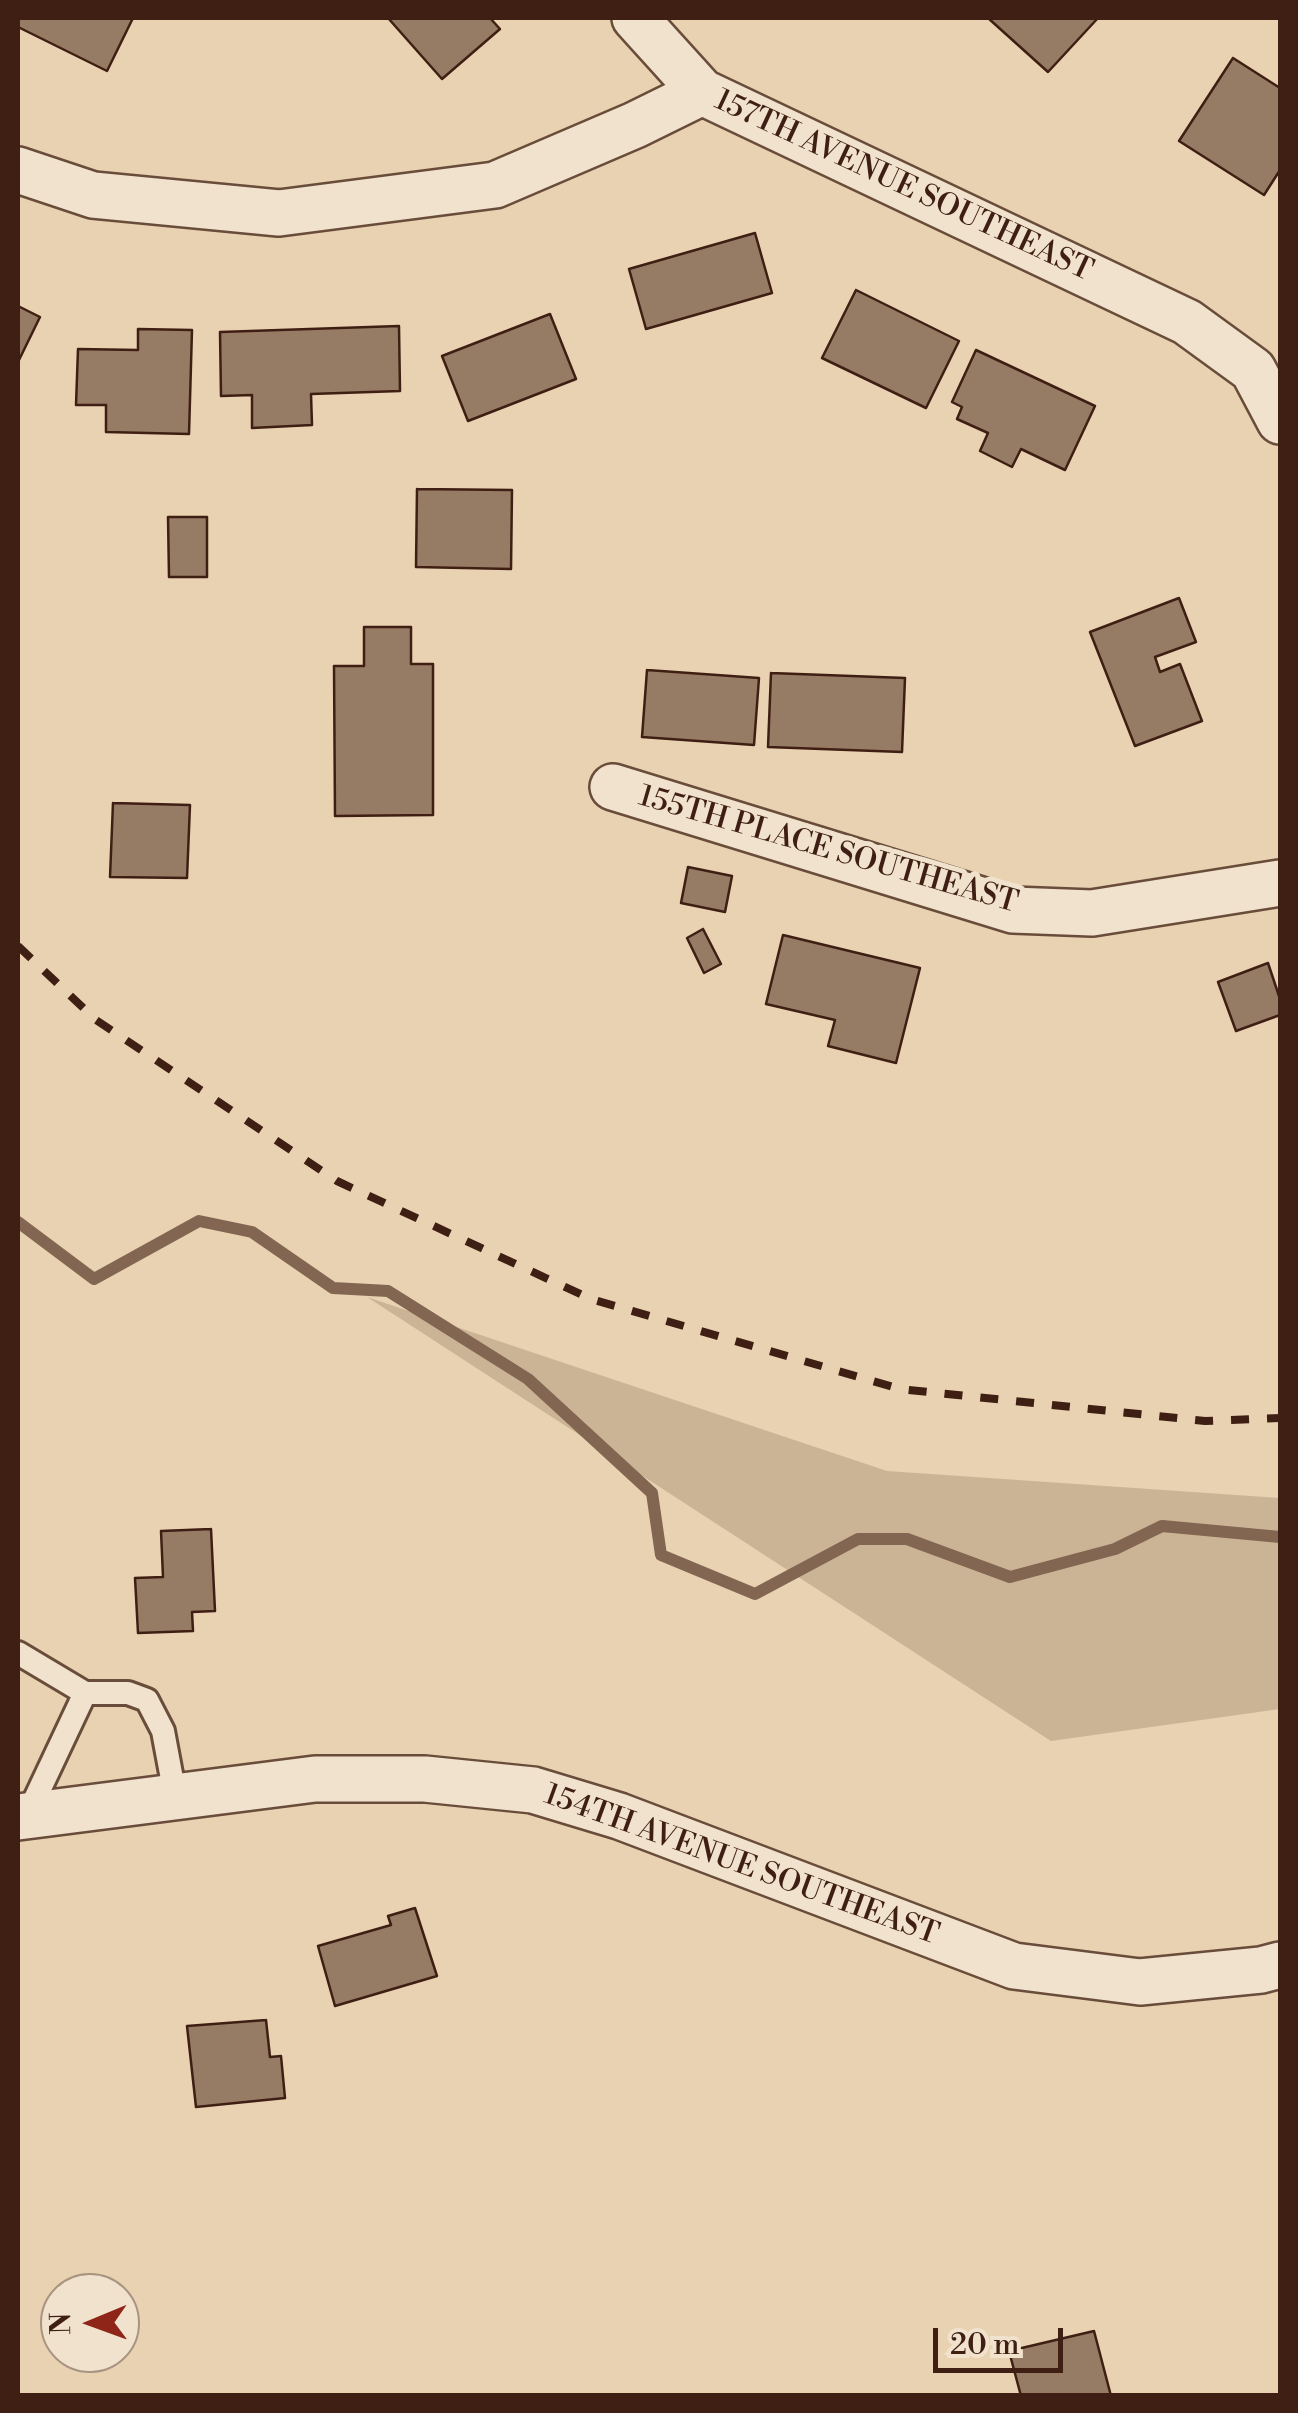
<!DOCTYPE html>
<style>
body{margin:0}
#map{position:relative;width:1298px;height:2413px;overflow:hidden;background:#e8d2b1;font-family:"Libre Bodoni",serif}
canvas{display:block}
.frame{position:absolute;inset:0;border:20px solid #3f1f13;pointer-events:none}
.north{position:absolute;left:40px;top:2273px;width:100px;height:100px;box-sizing:border-box;background:#f0e2cc;border:2px solid #a99482;border-radius:50%;rotate:269deg;font-size:28px;font-weight:700;line-height:40px;text-align:center;color:#3f1f13}
.north::after{content:'';display:block;margin:auto;width:35px;height:45px;background:#8f2418;clip-path:polygon(50% 0,100% 100%,50% 72%,0 100%)}
.scale{position:absolute;left:933px;top:2328px;width:130px;height:45px;box-sizing:border-box;border:5px solid #3f1f13;border-top:0;padding-left:12px;font-size:30px;line-height:35px;white-space:nowrap;color:#3f1f13;-webkit-text-stroke:8px #f0e2cc;paint-order:stroke}
</style>
<div id="map">
<canvas width="1298" height="2413"></canvas>
<div class="frame"></div>
<div class="north">N</div>
<div class="scale">20 m</div>
</div>
<script>
const g = document.querySelector('canvas').getContext('2d');
g.lineJoin = 'round';
function fill(path, color) { g.fillStyle = color; g.fill(path, 'evenodd'); }
const poly = rows => new Path2D(rows.map(r => 'M' + r).join(''));
function trace(path, color, width, dash) { g.strokeStyle = color; g.lineWidth = width; g.lineCap = dash ? 'butt' : 'round'; g.setLineDash(dash || []); g.stroke(path); }
function write(font, color, halo, rows, align = 'center') {
  g.font = font + ' "Libre Bodoni",serif'; g.lineWidth = 10; g.setLineDash([]); g.textBaseline = 'middle'; g.strokeStyle = halo; g.fillStyle = color; for (const [text, x, y, turn = 0] of rows) {
    g.save(); g.translate(x, y); g.rotate((+turn || 0) * Math.PI / 180); g.textAlign = isNaN(turn) ? turn : align; if (halo) g.strokeText(text, 0, 0); g.fillText(text, 0, 0); g.restore();
  }
}
const green = poly([
 [367,1297,887,1471,1280,1498,1280,1709,1051,1741]
]);
const stream = poly([
 [18,1222,94,1279,199,1221,252,1232,333,1288,388,1291,528,1379,652,1493,661,1555,755,1594,858,1539,907,1539,1010,1577,1115,1549,1162,1526,1280,1537]
]);
const building = poly([
 [18,18,133,18,107,71,18,27,18,18],
 [388,18,490,18,500,29,442,79,388,18],
 [988,18,1098,18,1048,72,988,18],
 [1233,58,1280,88,1280,170,1264,195,1179,141,1233,58],
 [755,233,772,293,646,329,629,269,755,233],
 [856,290,959,341,926,408,822,358,856,290],
 [18,306,40,317,18,362,18,306],
 [550,314,576,379,468,421,442,356,550,314],
 [399,326,400,391,311,394,312,425,252,428,252,395,221,396,220,332,399,326],
 [138,329,192,330,189,434,106,432,106,405,76,405,78,349,138,350,138,329],
 [976,350,1095,406,1065,470,1021,449,1012,467,980,451,988,433,957,419,962,407,952,402,976,350],
 [417,489,512,490,511,569,416,567,417,489],
 [168,517,207,517,207,577,169,577,168,517],
 [1179,598,1196,642,1155,657,1160,672,1180,664,1202,721,1135,746,1090,632,1179,598],
 [364,627,411,627,411,664,433,664,433,815,335,816,334,666,364,666,364,627],
 [647,670,759,678,754,745,642,737,647,670],
 [771,673,905,678,902,752,768,747,771,673],
 [113,803,190,805,187,878,110,877,113,803],
 [688,867,732,876,725,912,681,903,688,867],
 [703,929,721,964,704,973,687,938,703,929],
 [783,935,920,968,896,1063,828,1046,835,1020,766,1004,783,935],
 [1268,963,1280,999,1280,1015,1236,1031,1218,982,1268,963],
 [211,1529,215,1611,192,1612,193,1631,138,1633,135,1578,163,1577,161,1531,211,1529],
 [415,1908,437,1976,335,2006,318,1946,391,1925,388,1916,415,1908],
 [266,2020,270,2057,281,2056,285,2098,196,2107,187,2026,266,2020],
 [1094,2331,1111,2396,1021,2396,1009,2351,1094,2331]
]);
const service = poly([
 [18,1653,85,1693,128,1693,147,1700,163,1731,175,1795],
 [27,1816,85,1693]
]);
const minor = poly([
 [635,18,702,92,1187,322,1253,370,1280,421],
 [18,170,93,195,279,213,495,185,635,125,702,92],
 [613,787,1013,910,1092,913,1280,883],
 [18,1817,315,1779,425,1779,533,1790,619,1816,1014,1966,1140,1982,1261,1970,1280,1965]
]);
const rail = poly([
 [18,946,96,1020,337,1181,591,1299,900,1389,1205,1421,1280,1418]
]);
const streetNames = [
 ["157TH AVENUE SOUTHEAST",903,187,25],
 ["155TH PLACE SOUTHEAST",828,851,16],
 ["154TH AVENUE SOUTHEAST",741,1866,20]
];
fill(green, '#cbb496');
trace(stream, '#826651', 12);
fill(building, '#977c65');
trace(building, '#3f1f13', 2.5);
trace(service, '#694c3a', 28);
trace(minor, '#694c3a', 50);
trace(service, '#f0e2cc', 22);
trace(minor, '#f0e2cc', 45);
trace(rail, '#3f1f13', 8, [18, 18]);
write('30px', '#3f1f13', '#f0e2cc', streetNames);
</script>
